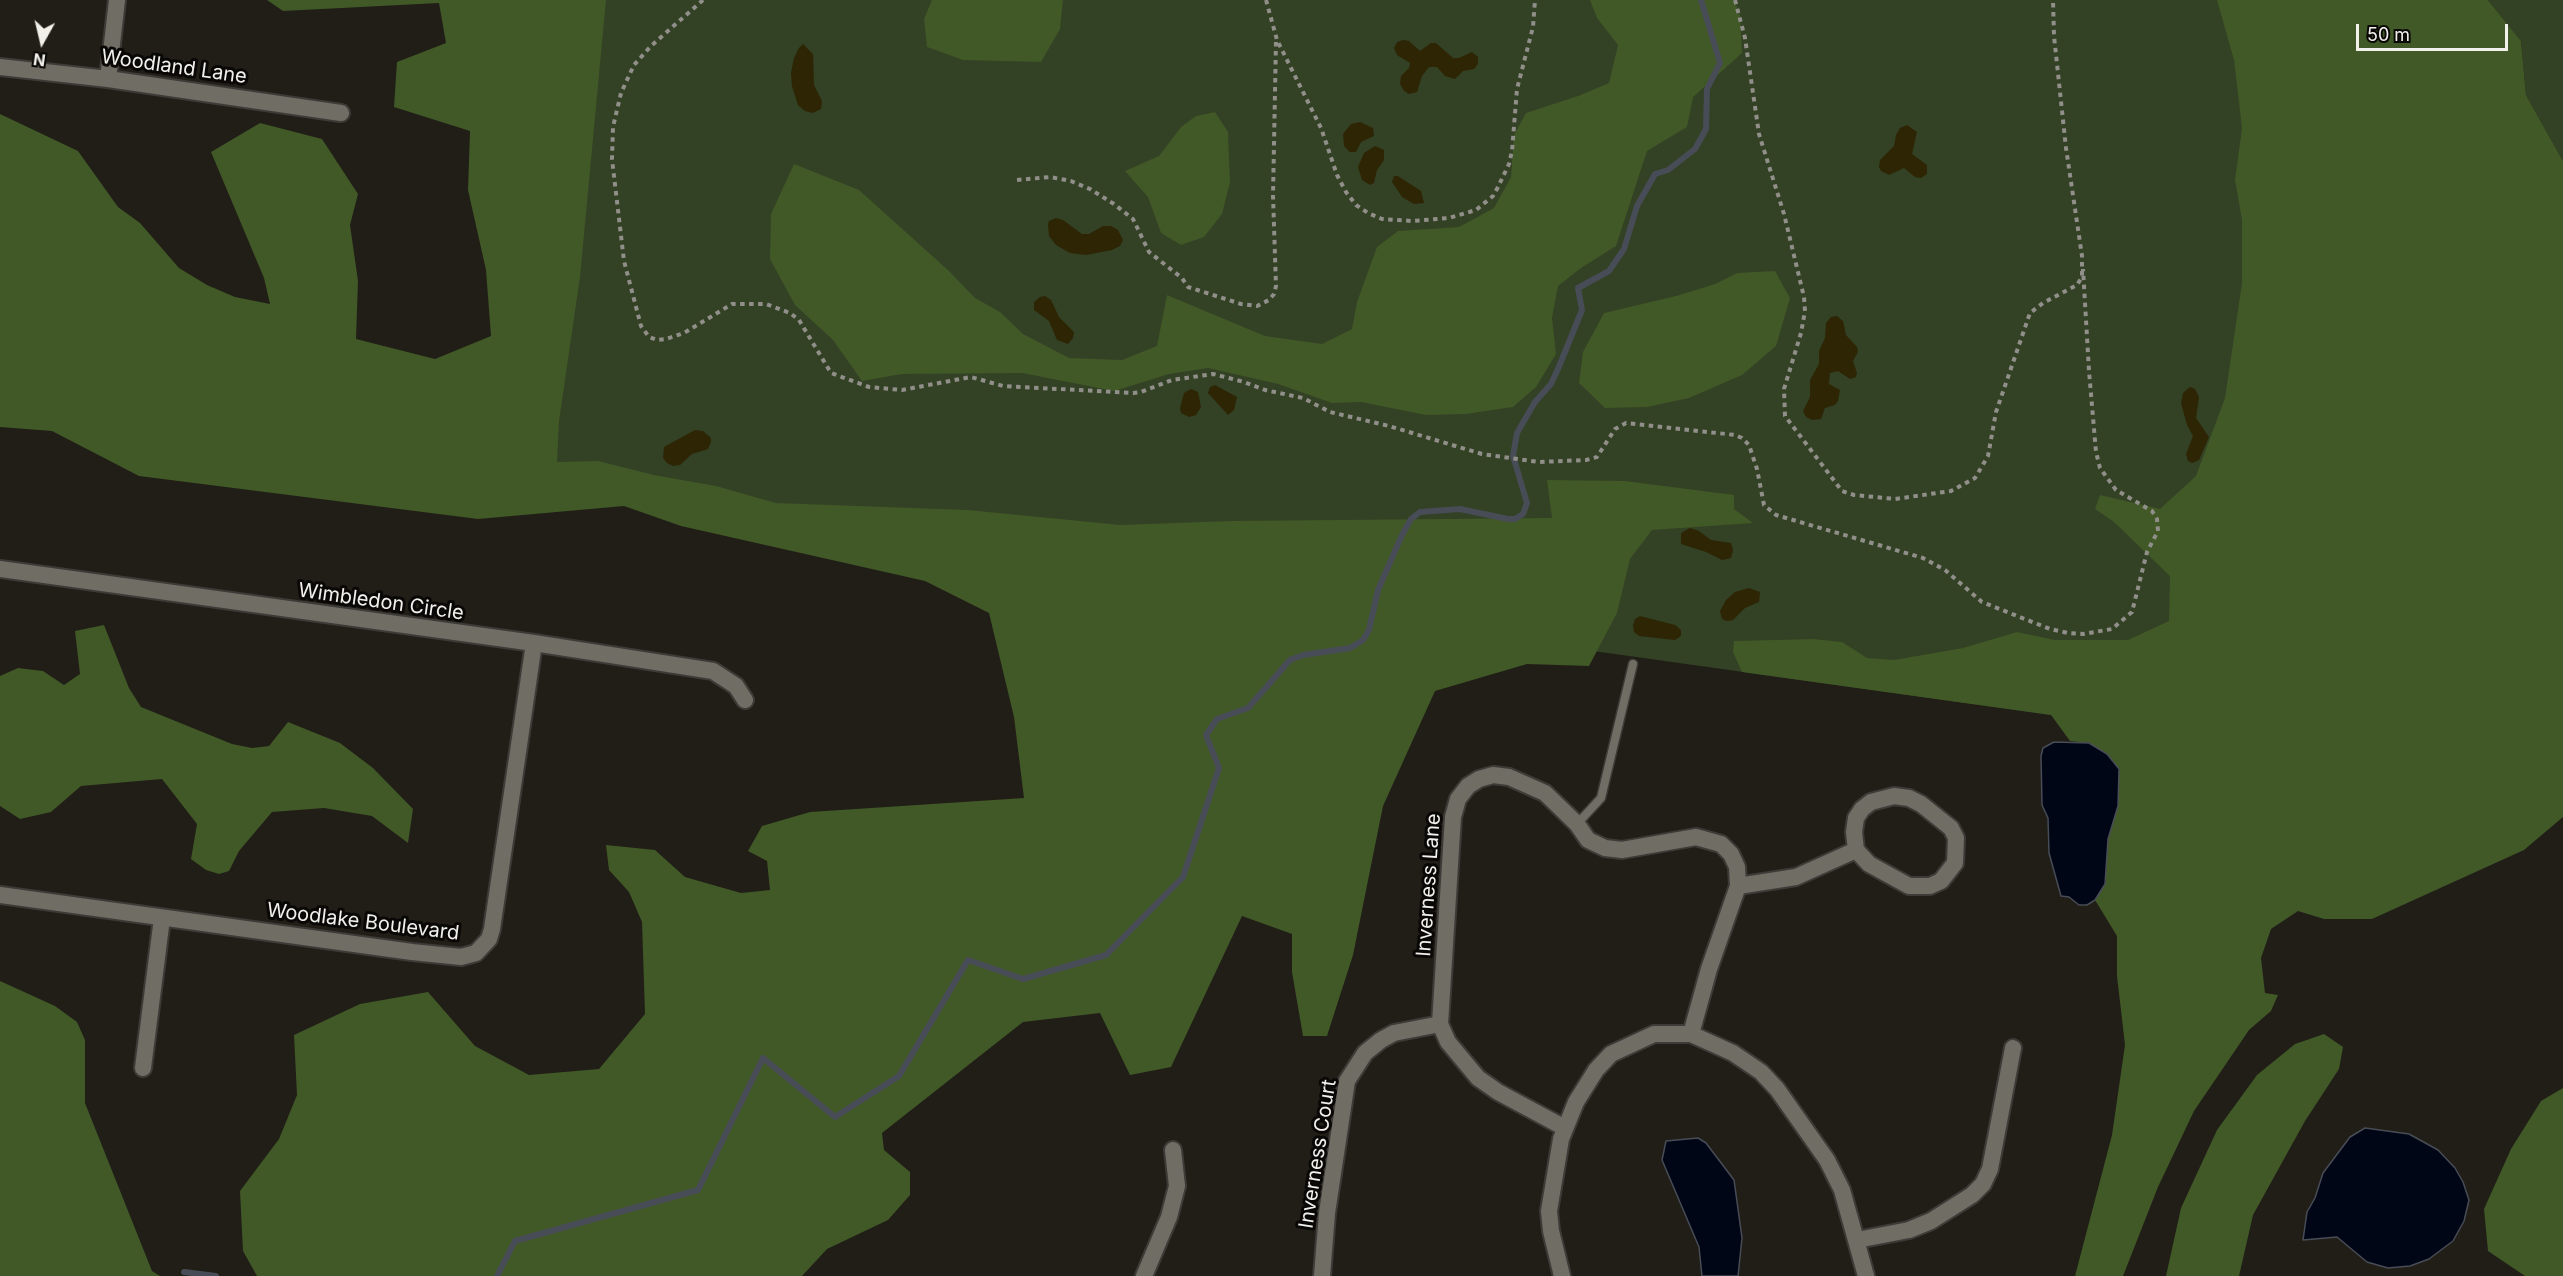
<!DOCTYPE html>
<style>
body{margin:0}
#map{position:relative;width:2563px;height:1276px;overflow:hidden;background:#201e17;font-family:Inter,sans-serif}
canvas{display:block}
.north{position:absolute;left:12px;top:12px;width:60px;height:60px;-webkit-text-stroke:4px #090806;paint-order:stroke;rotate:188deg;font-size:16px;font-weight:700;line-height:24px;text-align:center;color:#f1f0eb}
.north::after{content:'';display:block;margin:auto;width:21px;height:27px;background:#f1f0eb;clip-path:polygon(50% 0,100% 100%,50% 72%,0 100%)}
.scale{position:absolute;left:2356px;top:24px;width:152px;height:27px;box-sizing:border-box;border:3px solid #f1f0eb;border-top:0;padding-left:8px;font-size:18px;line-height:21px;white-space:nowrap;color:#f1f0eb;-webkit-text-stroke:4px #090806;paint-order:stroke}
</style>
<div id="map">
<canvas width="2563" height="1276"></canvas>
<div class="north">N</div>
<div class="scale">50 m</div>
</div>
<script>
const g = document.querySelector('canvas').getContext('2d');
g.lineJoin = 'round';
function fill(path, color) { g.fillStyle = color; g.fill(path, 'evenodd'); }
const poly = rows => new Path2D(rows.map(r => 'M' + r).join(''));
function trace(path, color, width, dash) { g.strokeStyle = color; g.lineWidth = width; g.lineCap = dash ? 'butt' : 'round'; g.setLineDash(dash || []); g.stroke(path); }
function write(font, color, halo, rows, align = 'center') {
  g.font = font + ' Inter,sans-serif'; g.lineWidth = 6; g.setLineDash([]); g.textBaseline = 'middle'; g.strokeStyle = halo; g.fillStyle = color; for (const [text, x, y, turn = 0] of rows) {
    g.save(); g.translate(x, y); g.rotate((+turn || 0) * Math.PI / 180); g.textAlign = isNaN(turn) ? turn : align; if (halo) g.strokeText(text, 0, 0); g.fillText(text, 0, 0); g.restore();
  }
}
const green = poly([
 [602,0,2329,0,2216,738,1371,620,529,484],
 [2488,0,2563,0,2563,161,2526,95,2521,41]
]);
const forest = poly([
 [267,0,606,0,580,277,559,421,557,462,598,461,654,475,716,486,776,503,968,510,1121,525,1230,521,1552,518,1547,480,1625,481,1734,495,1734,509,1753,523,1652,530,1630,559,1617,613,1589,666,1527,664,1435,691,1383,806,1353,955,1327,1036,1303,1036,1292,972,1292,934,1242,916,1171,1067,1130,1075,1100,1013,1023,1022,882,1133,884,1150,910,1172,910,1195,888,1220,827,1249,802,1276,257,1276,243,1251,240,1191,279,1139,297,1095,294,1035,360,1004,428,992,475,1046,529,1075,599,1069,645,1014,642,922,629,892,609,870,606,845,655,850,685,877,741,893,770,890,767,861,748,851,762,826,810,812,1024,798,1014,717,989,613,925,581,681,526,624,506,478,519,139,476,52,431,0,427,0,114,78,151,118,207,140,223,179,268,207,285,235,297,270,304,264,278,211,152,260,123,322,139,358,194,350,225,358,281,356,339,435,359,491,336,486,270,468,190,470,131,394,107,397,62,446,43,439,3,283,11],
 [932,0,1063,0,1060,29,1041,62,963,60,927,47,924,19],
 [1590,0,1734,0,1740,15,1742,53,1693,97,1687,127,1647,151,1616,246,1581,268,1558,286,1552,318,1556,354,1536,387,1513,407,1466,414,1426,415,1361,402,1332,403,1278,384,1208,368,1169,374,1114,391,1022,373,902,374,862,381,833,340,795,305,770,259,771,214,794,164,859,190,949,271,975,298,1000,312,1023,334,1069,358,1122,360,1157,346,1167,295,1265,336,1322,344,1352,329,1357,302,1377,247,1398,231,1459,227,1494,208,1511,177,1514,135,1526,113,1578,96,1609,83,1618,45,1597,18],
 [2217,0,2488,0,2521,41,2526,95,2563,161,2563,817,2524,850,2372,919,2324,919,2298,911,2271,929,2261,958,2265,993,2278,995,2271,1011,2249,1030,2194,1111,2158,1187,2123,1276,2075,1276,2112,1135,2125,1045,2117,976,2117,936,2095,900,2105,884,2108,839,2118,806,2089,743,2070,741,2051,715,1742,672,1733,652,1734,641,1814,639,1842,642,1867,658,1894,660,1963,648,2017,632,2055,640,2128,640,2169,621,2170,576,2114,522,2095,509,2100,495,2160,509,2196,476,2225,398,2242,283,2242,220,2235,180,2242,128,2234,60],
 [1215,112,1228,132,1230,182,1222,214,1204,237,1181,245,1161,233,1148,197,1125,171,1159,156,1181,127,1196,116],
 [1775,271,1790,298,1776,346,1742,375,1689,398,1647,407,1605,408,1579,383,1583,352,1604,313,1676,296,1715,284,1737,273],
 [104,625,129,688,141,707,232,744,252,748,269,746,288,722,340,743,373,768,413,809,408,843,372,816,324,808,272,812,239,851,229,871,219,874,206,870,191,859,197,824,162,779,81,786,51,812,20,819,0,806,0,676,18,668,43,671,64,685,80,674,75,631],
 [0,981,55,1006,77,1022,85,1040,85,1103,152,1271,160,1276,0,1276],
 [2324,1034,2343,1047,2339,1069,2305,1121,2253,1215,2239,1276,2166,1276,2181,1208,2217,1130,2257,1075,2295,1044],
 [2563,1088,2563,1276,2525,1276,2488,1251,2484,1209,2511,1149,2541,1101]
]);
const sand = poly([
 [1403,40,1409,41,1420,51,1431,43,1436,43,1453,58,1459,58,1472,52,1478,57,1478,64,1474,69,1463,71,1455,79,1445,76,1437,67,1429,67,1422,76,1417,92,1409,94,1404,91,1400,84,1401,76,1409,68,1410,63,1397,55,1394,48,1397,42],
 [803,44,813,54,814,85,822,101,821,109,813,113,805,111,798,105,792,86,791,73,794,58,799,48],
 [1360,122,1373,128,1374,136,1361,142,1356,152,1350,152,1344,146,1343,134,1351,124],
 [1907,125,1917,132,1912,154,1927,165,1927,174,1921,178,1915,177,1904,168,1889,175,1881,171,1879,167,1880,160,1894,146,1896,135,1900,128],
 [1375,146,1384,150,1384,160,1377,170,1374,183,1370,185,1362,180,1358,167,1364,153],
 [1394,176,1398,176,1421,191,1424,203,1414,204,1402,197,1392,182],
 [1056,218,1063,220,1082,234,1089,234,1103,226,1111,226,1118,230,1123,240,1120,246,1112,250,1086,255,1070,253,1056,245,1049,236,1048,225,1049,221],
 [1045,296,1051,300,1059,317,1074,332,1073,338,1068,344,1057,340,1049,321,1034,310,1034,302,1040,297],
 [1837,316,1843,321,1846,335,1857,347,1858,352,1853,361,1857,373,1856,377,1850,379,1838,371,1830,373,1829,384,1840,390,1838,401,1835,405,1825,408,1821,419,1812,420,1806,417,1803,411,1810,397,1810,380,1819,364,1819,351,1825,338,1826,323,1831,317],
 [1215,385,1237,397,1234,410,1228,415,1208,393,1210,387],
 [2190,387,2195,389,2199,397,2196,418,2209,437,2199,460,2192,463,2188,461,2186,454,2193,436,2187,425,2181,403,2183,393],
 [1191,389,1198,392,1201,407,1196,415,1189,417,1181,413,1180,408,1184,393],
 [695,430,703,431,711,438,711,442,708,449,692,454,680,465,673,466,667,463,663,458,664,447],
 [1690,528,1699,531,1711,540,1731,543,1733,550,1731,558,1722,560,1706,552,1681,544,1681,533],
 [1749,588,1760,592,1759,602,1745,608,1733,620,1727,621,1722,619,1720,611,1726,600,1735,592],
 [1640,616,1675,625,1681,630,1681,636,1675,640,1639,636,1634,632,1633,625,1635,619]
]);
const water = poly([
 [2054,742,2089,743,2107,754,2119,769,2118,806,2108,839,2105,884,2095,900,2087,905,2079,905,2069,897,2061,896,2049,853,2048,818,2042,805,2041,756,2043,748,2054,742],
 [2365,1128,2409,1134,2438,1150,2455,1168,2463,1182,2469,1200,2464,1221,2453,1241,2429,1259,2410,1266,2388,1268,2367,1262,2337,1237,2303,1240,2307,1212,2315,1198,2323,1173,2350,1137,2365,1128],
 [1698,1138,1706,1143,1734,1180,1742,1238,1738,1276,1702,1276,1699,1247,1662,1160,1666,1141,1698,1138]
]);
const stream = poly([
 [184,1272,216,1276],
 [497,1276,515,1241,698,1190,763,1058,835,1117,899,1076,968,960,1023,979,1106,955,1183,877,1219,768,1206,735,1217,719,1248,708,1290,660,1303,655,1350,648,1363,640,1369,630,1378,590,1402,535,1411,519,1420,512,1460,509,1508,519,1515,519,1523,514,1527,503,1513,456,1517,433,1535,402,1551,384,1558,369,1582,310,1578,288,1609,271,1624,249,1637,206,1655,174,1668,170,1695,149,1706,129,1707,89,1720,63,1701,0]
]);
const path = poly([
 [703,0,651,46,634,65,621,93,613,127,612,159,624,261,641,326,649,337,657,340,666,339,684,333,732,304,766,304,790,313,799,320,831,373,869,387,902,390,971,377,1003,386,1133,393,1141,392,1172,380,1213,374,1244,382,1265,390,1303,398,1330,412,1389,426,1482,454,1539,462,1586,460,1597,457,1615,429,1626,423,1735,435,1742,438,1749,445,1757,469,1764,505,1776,515,1923,558,1945,570,1982,602,2050,629,2068,633,2083,634,2112,629,2132,612,2147,552,2158,531,2157,519,2152,511,2116,490,2100,468,2096,452,2089,371,2083,269],
 [1266,0,1277,40,1321,128,1337,175,1346,192,1356,205,1368,213,1382,219,1412,221,1449,218,1476,210,1493,196,1498,187,1509,164,1512,151,1517,89,1533,27,1535,0],
 [1735,0,1745,38,1759,134,1784,214,1804,297,1805,311,1801,333,1784,389,1785,416,1842,491,1854,495,1895,499,1951,491,1975,478,1988,456,1996,412,2030,313,2043,303,2077,285,2082,277,2082,256,2066,148,2054,36,2053,0],
 [1017,180,1050,177,1071,181,1090,189,1114,204,1133,219,1149,252,1182,278,1188,287,1241,304,1257,306,1269,300,1274,294,1276,286,1273,196,1276,40]
]);
const lane = poly([
 [1577,824,1601,798,1633,664]
]);
const street = poly([
 [0,67,108,79,341,113],
 [108,79,117,0],
 [0,569,534,643,713,671,736,686,745,700],
 [1894,796,1909,798,1921,804,1951,828,1956,838,1955,863,1941,881,1930,886,1909,886,1869,864,1856,850,1854,832,1856,818,1862,809,1871,802,1894,796],
 [1738,886,1796,877,1856,850],
 [0,895,412,952,461,957,476,953,489,939,492,929,534,643],
 [143,1068,162,918],
 [1565,1128,1498,1092,1478,1078,1448,1042,1440,1024,1453,817,1458,799,1468,786,1479,779,1493,775,1509,777,1545,793,1577,824,1588,840,1605,848,1622,850,1696,837,1721,844,1731,854,1737,867,1738,886,1709,969,1691,1034],
 [1857,1240,1909,1230,1931,1221,1972,1195,1983,1184,1990,1169,2013,1048],
 [1144,1276,1169,1217,1177,1186,1173,1150],
 [1322,1276,1327,1213,1347,1081,1365,1053,1381,1040,1394,1033,1440,1024],
 [1562,1276,1551,1231,1549,1211,1561,1139,1576,1102,1596,1070,1611,1054,1654,1034,1691,1034,1733,1053,1761,1072,1777,1089,1827,1160,1842,1190,1866,1276]
]);
const streetNames = [
 ["Woodland Lane",174,67,8],
 ["Wimbledon Circle",381,602,8],
 ["Inverness Lane",1429,885,-86],
 ["Woodlake Boulevard",363,922,7],
 ["Inverness Court",1318,1154,-81]
];
fill(green, '#334125');
fill(forest, '#415827');
fill(sand, '#2d2504');
fill(water, '#000616');
trace(water, '#484c56', 1.5);
trace(stream, '#484c56', 6);
trace(lane, '#3d3b37', 11);
trace(street, '#3d3b37', 20);
trace(path, '#918f89', 4, [4.5, 4.5]);
trace(lane, '#6f6d64', 8);
trace(street, '#6f6d64', 16);
write('20px', '#f1f0eb', '#090806', streetNames);
</script>
